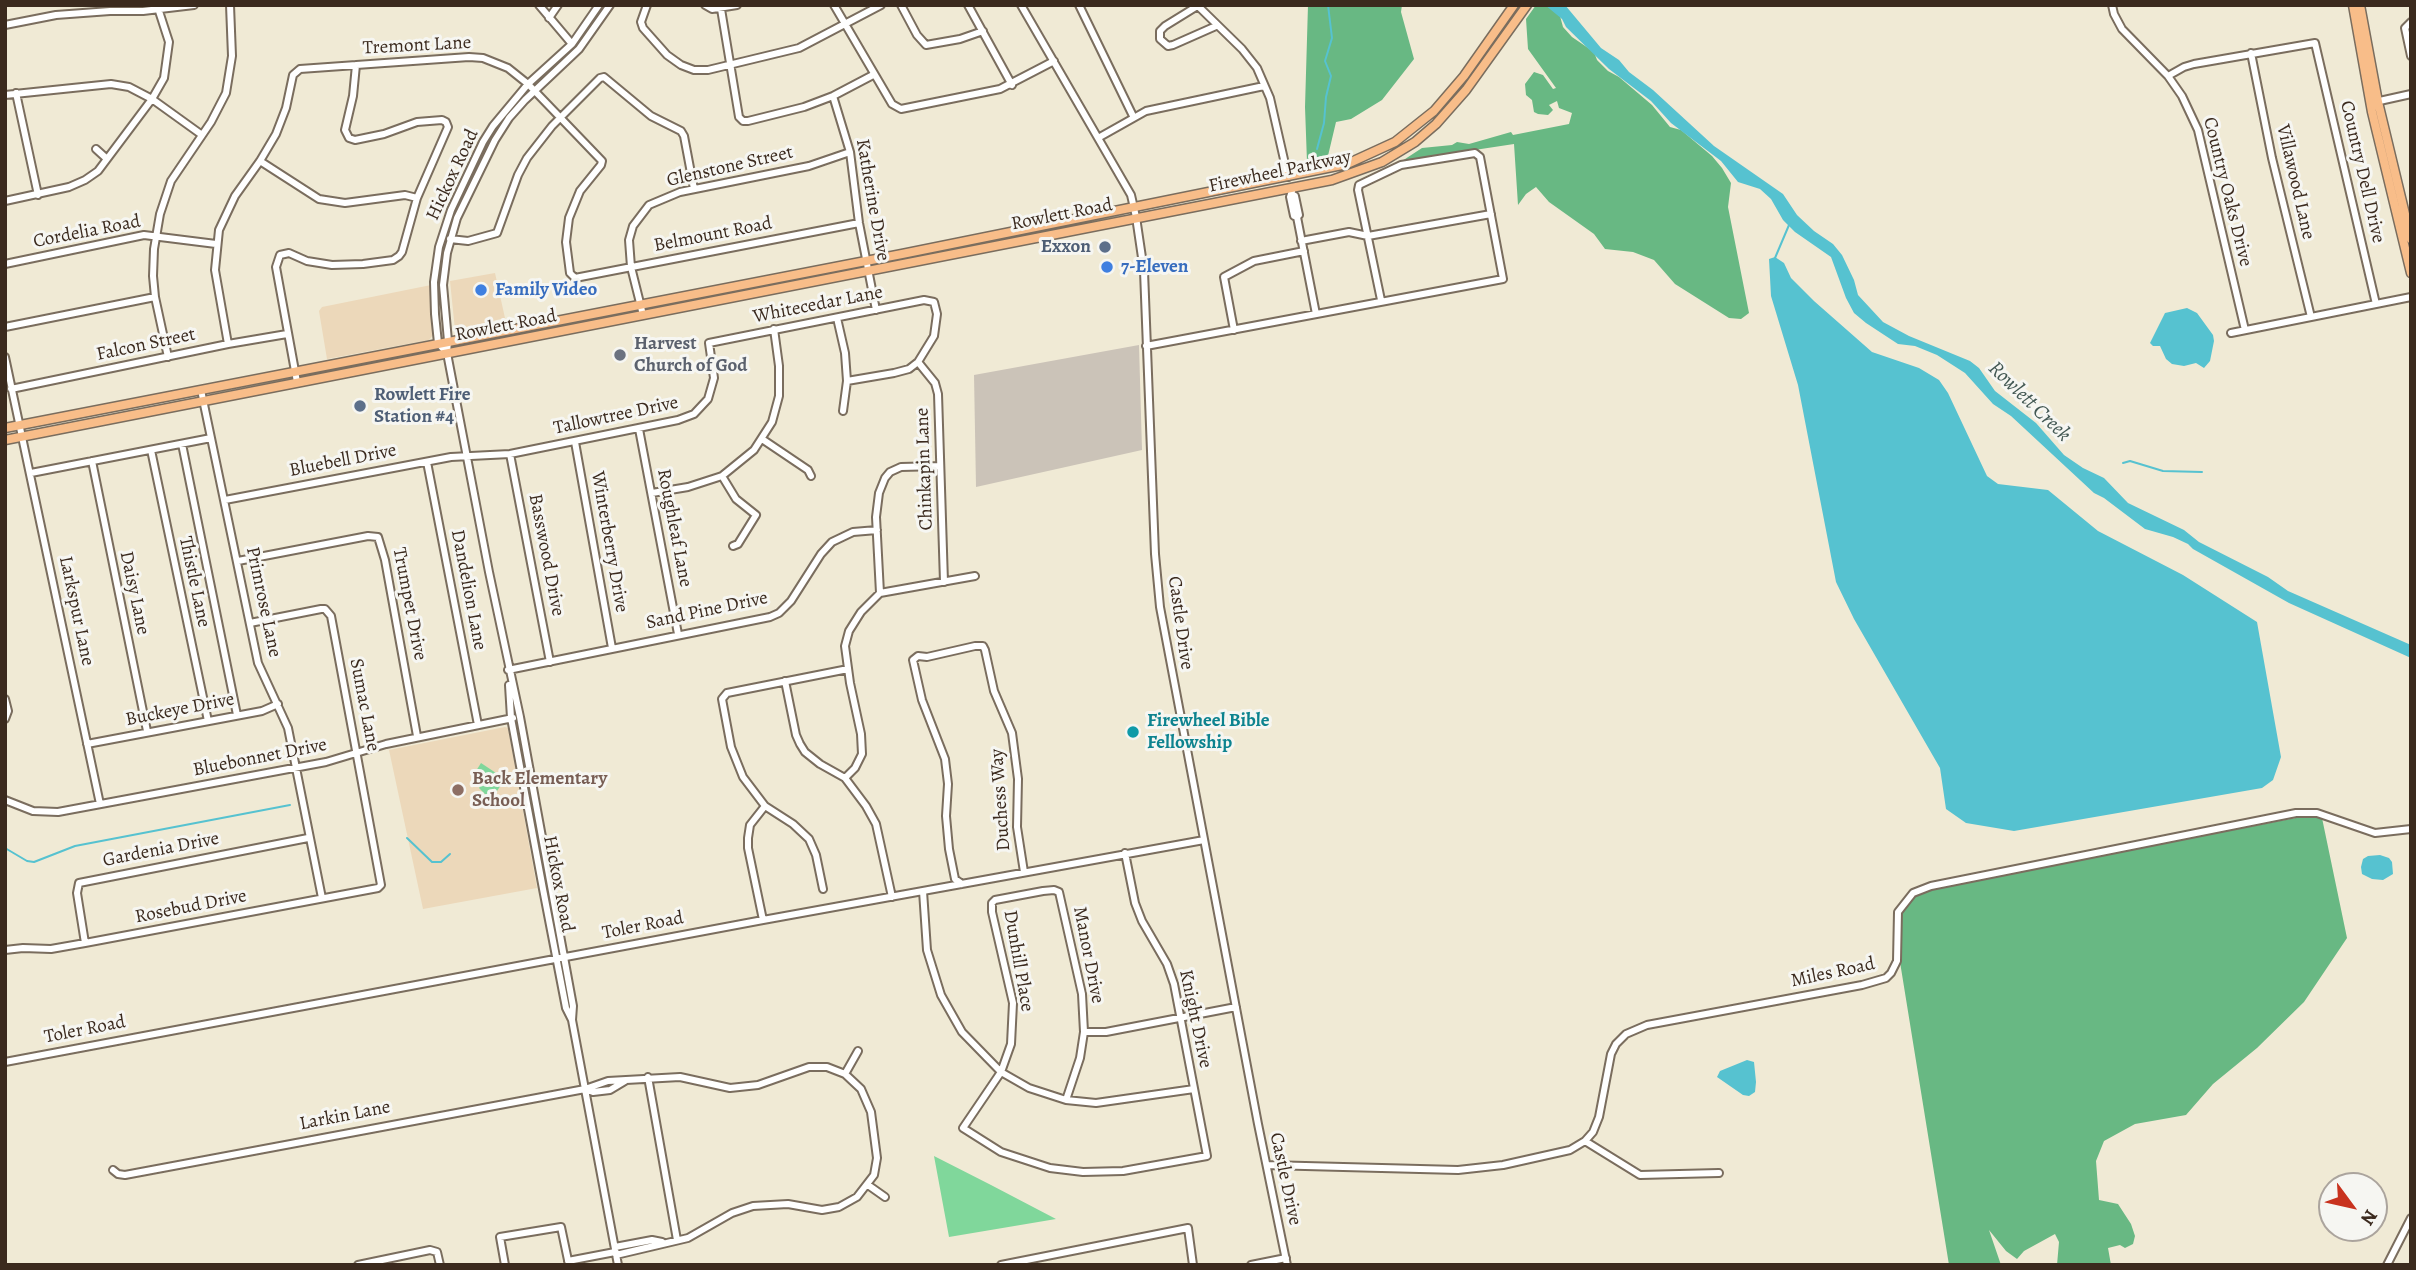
<!DOCTYPE html>
<style>
body{margin:0}
#map{position:relative;width:2416px;height:1270px;overflow:hidden;background:#f0ead5;font-family:Alegreya,serif}
canvas{display:block}
.frame{position:absolute;inset:0;border:7px solid #3b2a1e;pointer-events:none}
.north{position:absolute;left:2318px;top:1172px;width:70px;height:70px;box-sizing:border-box;background:#f6f6f2;border:2px solid #aba49d;border-radius:50%;rotate:123deg;font-size:19px;font-weight:700;line-height:28px;text-align:center;color:#3b2a1e}
.north::after{content:'';display:block;margin:auto;width:24px;height:32px;background:#c8321e;clip-path:polygon(50% 0,100% 100%,50% 72%,0 100%)}
</style>
<div id="map">
<canvas width="2416" height="1270"></canvas>
<div class="frame"></div>
<div class="north">N</div>
</div>
<script>
const g = document.querySelector('canvas').getContext('2d');
g.lineJoin = 'round';
function fill(path, color) { g.fillStyle = color; g.fill(path, 'evenodd'); }
const poly = rows => new Path2D(rows.map(r => 'M' + r).join(''));
function trace(path, color, width, dash) { g.strokeStyle = color; g.lineWidth = width; g.lineCap = dash ? 'butt' : 'round'; g.setLineDash(dash || []); g.stroke(path); }
function write(font, color, halo, rows, align = 'center') {
  g.font = font + ' Alegreya,serif'; g.lineWidth = 6; g.setLineDash([]); g.textBaseline = 'middle'; g.strokeStyle = halo; g.fillStyle = color; for (const [text, x, y, turn = 0] of rows) {
    g.save(); g.translate(x, y); g.rotate((+turn || 0) * Math.PI / 180); g.textAlign = isNaN(turn) ? turn : align; if (halo) g.strokeText(text, 0, 0); g.fillText(text, 0, 0); g.restore();
  }
}
const built = poly([
 [495,273,505,318,455,330,450,281],
 [431,285,433,335,429,340,327,359,319,311,322,307],
 [505,727,508,728,537,888,423,909,389,750]
]);
const industrial = poly([
 [1139,345,1142,450,976,487,974,375]
]);
const green = poly([
 [481,763,505,779,491,800,479,788,486,778,476,771],
 [934,1156,991,1185,1056,1219,949,1237]
]);
const forest = poly([
 [1308,5,1402,5,1401,12,1414,59,1382,100,1351,119,1336,122,1327,160,1307,162,1305,107],
 [1536,5,1546,5,1560,16,1563,27,1572,37,1594,52,1597,60,1608,71,1619,77,1652,105,1670,127,1681,130,1712,156,1722,168,1731,183,1728,207,1749,313,1741,319,1729,318,1675,284,1654,260,1633,252,1605,249,1594,234,1549,202,1536,187,1526,194,1518,205,1514,144,1402,161,1422,148,1452,145,1457,142,1469,144,1511,132,1513,135,1569,124,1572,113,1559,108,1557,101,1549,105,1553,110,1548,115,1538,114,1534,112,1532,100,1526,95,1525,84,1534,72,1543,75,1553,89,1556,88,1528,49,1526,19],
 [2311,815,2322,818,2347,938,2304,1002,2257,1048,2213,1084,2186,1115,2135,1124,2104,1141,2096,1161,2099,1200,2118,1204,2131,1224,2135,1236,2133,1244,2125,1248,2120,1245,2108,1248,2111,1265,2057,1265,2059,1242,2055,1234,2024,1251,2017,1259,2006,1251,1989,1230,2001,1265,1949,1265,1900,962,1900,914,1914,896,1931,888]
]);
const water = poly([
 [1545,5,1565,5,1601,48,1619,60,1629,72,1653,90,1714,146,1783,194,1797,215,1814,231,1833,244,1842,255,1854,280,1858,295,1883,322,1909,336,1970,361,1979,368,1995,391,2036,423,2064,455,2083,468,2104,478,2128,503,2184,530,2199,542,2268,577,2288,591,2411,645,2411,658,2289,603,2193,549,2188,544,2173,537,2145,529,2104,498,2094,493,2011,416,1993,404,1965,373,1937,355,1915,346,1898,344,1866,323,1854,313,1846,298,1831,257,1795,232,1783,220,1771,199,1760,189,1738,182,1721,161,1671,123,1651,101,1609,69,1566,27,1562,19],
 [1775,257,1784,263,1791,278,1814,301,1872,352,1919,368,1939,380,1948,393,1987,476,1998,484,2048,490,2098,531,2183,575,2257,622,2281,757,2273,780,2262,788,2014,831,1966,823,1946,809,1940,768,1854,619,1836,582,1798,385,1771,296,1769,259],
 [2187,308,2197,313,2213,335,2214,341,2210,361,2204,368,2196,363,2184,366,2172,364,2166,359,2160,346,2153,346,2150,343,2165,313],
 [2380,855,2389,858,2392,862,2393,874,2383,880,2372,879,2362,874,2361,867,2363,859,2368,856],
 [1747,1060,1754,1062,1756,1082,1755,1092,1749,1096,1743,1095,1717,1077,1720,1071]
]);
const stream = poly([
 [1317,149,1324,123,1326,97,1331,76,1325,61,1332,38,1328,5],
 [1775,258,1789,225],
 [2123,463,2130,461,2163,471,2202,472],
 [407,838,432,862,441,862,450,854],
 [5,848,27,861,34,862,75,846,290,805]
]);
const minor = poly([
 [539,5,572,44],
 [647,5,641,22,643,28,667,55,681,65,694,70,708,70,799,48,881,5],
 [705,5,712,9,737,5],
 [834,5,892,104,901,109,1000,89,1054,61],
 [901,5,917,35,926,45,960,39,983,31],
 [968,5,1012,85],
 [1021,5,1131,195,1136,217,1144,271,1155,554,1160,607,1258,1124,1287,1265],
 [1079,5,1133,116],
 [1199,5,1165,26,1160,31,1160,39,1168,46,1173,45,1216,26],
 [2112,5,2114,14,2122,29,2168,76,2182,96,2198,130,2245,330],
 [1198,6,1242,49,1257,68,1270,98,1288,177],
 [721,9,739,117,743,121,748,121,804,107,833,96,873,75],
 [549,18,558,5],
 [2411,22,2405,28,2411,56],
 [5,25,56,15,110,11,143,11,194,5],
 [2251,53,2272,158,2311,317],
 [2168,76,2184,67,2194,64,2315,43,2376,304],
 [16,93,38,195],
 [5,95,111,84,129,87,152,99,202,135],
 [833,96,850,152,859,223,876,310],
 [2375,102,2411,94],
 [1098,138,1146,111,1264,86],
 [96,149,107,159],
 [260,161,319,199,345,203,405,195,417,198],
 [1292,191,1290,197,1294,216,1297,217],
 [1293,195,1295,196,1299,215,1297,217,1316,314],
 [5,201,69,187,85,180,98,171,152,99,164,78,169,42,157,5],
 [450,239,468,241,497,233,518,175,527,158,552,126,600,78,604,77,651,116,681,131,684,136,694,189],
 [1301,241,1349,232,1368,236,1491,214],
 [5,264,144,235,216,244],
 [643,315,631,267,629,240,633,226,649,205,680,192,809,166,850,152],
 [837,318,845,353,847,381,843,411],
 [5,327,155,297],
 [1234,330,1224,277,1254,261,1304,251],
 [2231,333,2411,297],
 [228,344,215,270,219,230,235,196,260,161,276,134,286,108,293,75,300,69,469,57,483,58,508,68,528,84,602,161,601,165,580,191,569,218,566,242,570,273,575,278,859,223],
 [1146,346,1503,279,1480,157,1475,153,1401,165,1359,185,1358,190,1381,300],
 [447,353,438,343,435,314,434,282,439,247,451,210,483,142,493,126,528,84,572,44,599,5],
 [5,357,100,804],
 [168,357,155,297,153,276,154,249,160,214,171,181,211,122,226,93,232,56,230,5],
 [918,362,935,383,938,394,944,582],
 [297,382,276,267,280,255,289,253,307,261,332,265,363,264,393,260,399,256,402,252,417,198,448,127,446,122,442,120,417,122,384,134,355,140,349,138,345,130,353,96,356,65],
 [11,389,228,344,287,334],
 [201,390,258,663,288,728,322,898],
 [639,429,678,634],
 [762,439,808,470,811,476],
 [575,442,612,648],
 [182,444,237,715],
 [151,450,208,721],
 [510,454,550,662],
 [92,461,147,731],
 [427,462,478,725],
 [31,473,211,438],
 [722,476,736,499,756,515,738,544,733,546],
 [652,493,688,487,722,476,754,450,772,422,779,396,779,366,774,329],
 [225,500,451,457,510,454,678,420,694,414,708,399,714,378,709,343,924,300,934,302,937,314,934,336,918,362,909,369,894,373,847,381],
 [238,561,368,536,378,537,385,560,417,736],
 [880,593,876,517,879,493,885,478,890,472,901,467,940,466],
 [508,670,770,617,779,613,791,601,821,554,832,542,853,532,877,530],
 [785,681,796,735,800,744,805,752,820,764,845,778,866,806,876,824,892,897],
 [509,685,511,718,543,889,566,1008,572,1020,618,1265],
 [5,699,8,711,5,719],
 [87,744,262,711,278,704],
 [845,778,855,768,862,754,861,734,850,683,845,646,849,631,861,612,880,593,975,576],
 [5,800,33,811,58,812,326,762,386,744,513,718],
 [962,884,955,879,949,849,946,816,948,784,945,759,922,700,913,660,918,656,927,657,975,646,983,646,985,650,994,691,1012,733,1018,779,1017,827,1024,872],
 [823,889,816,855,809,839,793,824,765,806,743,777,731,747,722,699,727,693,848,669],
 [923,891,927,950,941,995,962,1032,1001,1072,1029,1088,1066,1100,1096,1103,1194,1089],
 [763,920,748,848,748,838,750,825,765,806],
 [85,943,77,893,79,883,308,838],
 [5,950,23,948,51,949,85,943,378,888,381,885,331,616,325,609,321,609,250,623],
 [572,1020,573,1006,520,717,489,572,447,353,448,341,443,285,447,253,457,218,495,140,509,118,525,100,579,49,610,5],
 [1084,1032,1106,1032,1236,1007],
 [5,1062,763,920,1204,840],
 [845,1074,858,1051],
 [648,1077,677,1240],
 [585,1089,593,1092,610,1090,625,1081],
 [1066,1100,1080,1058,1084,1032,1082,994,1059,892,1054,890,1043,891,995,900,992,903,992,912,1013,1003,1011,1044,1001,1072,963,1128,1001,1152,1050,1168,1083,1172,1123,1171,1207,1156,1174,984,1167,964,1142,921,1135,903,1125,853],
 [1585,1141,1640,1175,1719,1173],
 [1267,1165,1458,1170,1503,1165,1570,1150,1585,1141,1593,1132,1599,1117,1611,1054,1616,1044,1626,1034,1647,1025,1862,985,1886,978,1891,973,1897,961,1898,912,1913,893,1931,886,2296,813,2317,813,2375,833,2411,829],
 [113,1170,118,1174,125,1175,585,1089,608,1081,680,1077,730,1088,758,1085,809,1067,827,1067,845,1074,861,1089,871,1112,877,1158,874,1175,857,1197,839,1207,822,1210,788,1204,753,1206,732,1213,688,1238,616,1255],
 [868,1185,885,1197],
 [615,1247,652,1240,662,1242],
 [568,1261,615,1252],
 [358,1265,430,1250,437,1252,440,1265],
 [505,1265,500,1237,561,1227,569,1265],
 [1001,1265,1188,1228,1193,1265],
 [1251,1265,1286,1258],
 [2387,1265,2411,1218]
]);
const major = poly([
 [2353,5,2372,112,2411,273],
 [2360,5,2378,102,2411,239],
 [5,428,902,254,1347,164,1395,142,1434,111,1464,76,1514,5],
 [5,440,1332,180,1382,162,1415,142,1436,124,1466,90,1527,5]
]);
const markers = [
 [1105,247,7,"#5c6f8a"],
 [1107,267,7,"#3f7fe0"],
 [481,290,7,"#3f7fe0"],
 [620,355,7,"#6b7280"],
 [360,406,7,"#5c6f8a"],
 [1133,732,7,"#0f9aa8"],
 [458,790,7,"#8d6e63"]
];
const streetNames = [
 ["Tremont Lane",417,46,-3],
 ["Glenstone Street",730,167,-13],
 ["Firewheel Parkway",1280,172,-12],
 ["Country Dell Drive",2362,172,77],
 ["Hickox Road",453,175,-65],
 ["Villawood Lane",2295,182,77],
 ["Country Oaks Drive",2227,192,76],
 ["Katherine Drive",872,200,80],
 ["Rowlett Road",1062,215,-11],
 ["Cordelia Road",87,232,-11],
 ["Belmount Road",713,235,-11],
 ["Whitecedar Lane",818,305,-11],
 ["Rowlett Road",506,326,-11],
 ["Falcon Street",146,345,-12],
 ["Tallowtree Drive",616,416,-12],
 ["Bluebell Drive",343,461,-11],
 ["Chinkapin Lane",925,469,-92],
 ["Roughleaf Lane",674,528,79],
 ["Winterberry Drive",609,542,80],
 ["Basswood Drive",546,555,79],
 ["Thistle Lane",194,582,78],
 ["Dandelion Lane",468,590,79],
 ["Daisy Lane",134,593,78],
 ["Primrose Lane",263,602,78],
 ["Trumpet Drive",409,604,79],
 ["Larkspur Lane",76,611,78],
 ["Sand Pine Drive",707,611,-12],
 ["Castle Drive",1180,623,82],
 ["Sumac Lane",364,705,79],
 ["Buckeye Drive",180,710,-11],
 ["Bluebonnet Drive",260,758,-11],
 ["Duchess Way",1001,800,-94],
 ["Gardenia Drive",161,850,-11],
 ["Hickox Road",558,884,79],
 ["Rosebud Drive",191,907,-11],
 ["Toler Road",643,926,-11],
 ["Manor Drive",1088,955,79],
 ["Dunhill Place",1018,961,80],
 ["Miles Road",1833,973,-12],
 ["Knight Drive",1195,1019,78],
 ["Toler Road",85,1030,-11],
 ["Larkin Lane",345,1116,-11],
 ["Castle Drive",1285,1179,78]
];
const serviceNames = [
 ["Exxon",1091,247],
 ["Rowlett Fire",374,395,"left"],
 ["Station #4",374,417,"left"]
];
const shopNames = [
 ["7-Eleven",1121,267],
 ["Family Video",495,290]
];
const worshipNames = [
 ["Harvest",634,344],
 ["Church of God",634,366]
];
const cultureNames = [
 ["Firewheel Bible",1147,721],
 ["Fellowship",1147,743]
];
const educationNames = [
 ["Back Elementary",472,779],
 ["School",472,801]
];
const waterNames = [
 ["Rowlett Creek",2029,402,44]
];
fill(built, '#ecd8ba');
fill(industrial, '#cbc3b8');
fill(green, '#80d79b');
fill(forest, '#68b883');
fill(water, '#56c2d0');
trace(stream, '#56c2d0', 2);
trace(minor, '#7a6d5e', 10);
trace(major, '#7a6d5e', 11);
trace(minor, '#fff', 6);
trace(major, '#f8bd89', 8);
for (const [x, y, r, color] of markers) { const dot = new Path2D(); dot.arc(x, y, r, 0, 2 * Math.PI); g.fillStyle = color; g.fill(dot); trace(dot, '#f6f6f2', 2.5); }
write('19px', '#3b2a1e', '#f6f6f2', streetNames);
write('bold 19px', '#4e5e75', '#f6f6f2', serviceNames, 'right');
write('bold 19px', '#366cbe', '#f6f6f2', shopNames, 'left');
write('bold 19px', '#5b616d', '#f6f6f2', worshipNames, 'left');
write('bold 19px', '#0d838f', '#f6f6f2', cultureNames, 'left');
write('bold 19px', '#785e54', '#f6f6f2', educationNames, 'left');
write('italic 21px', '#435853', '#f6f6f2', waterNames);
</script>
